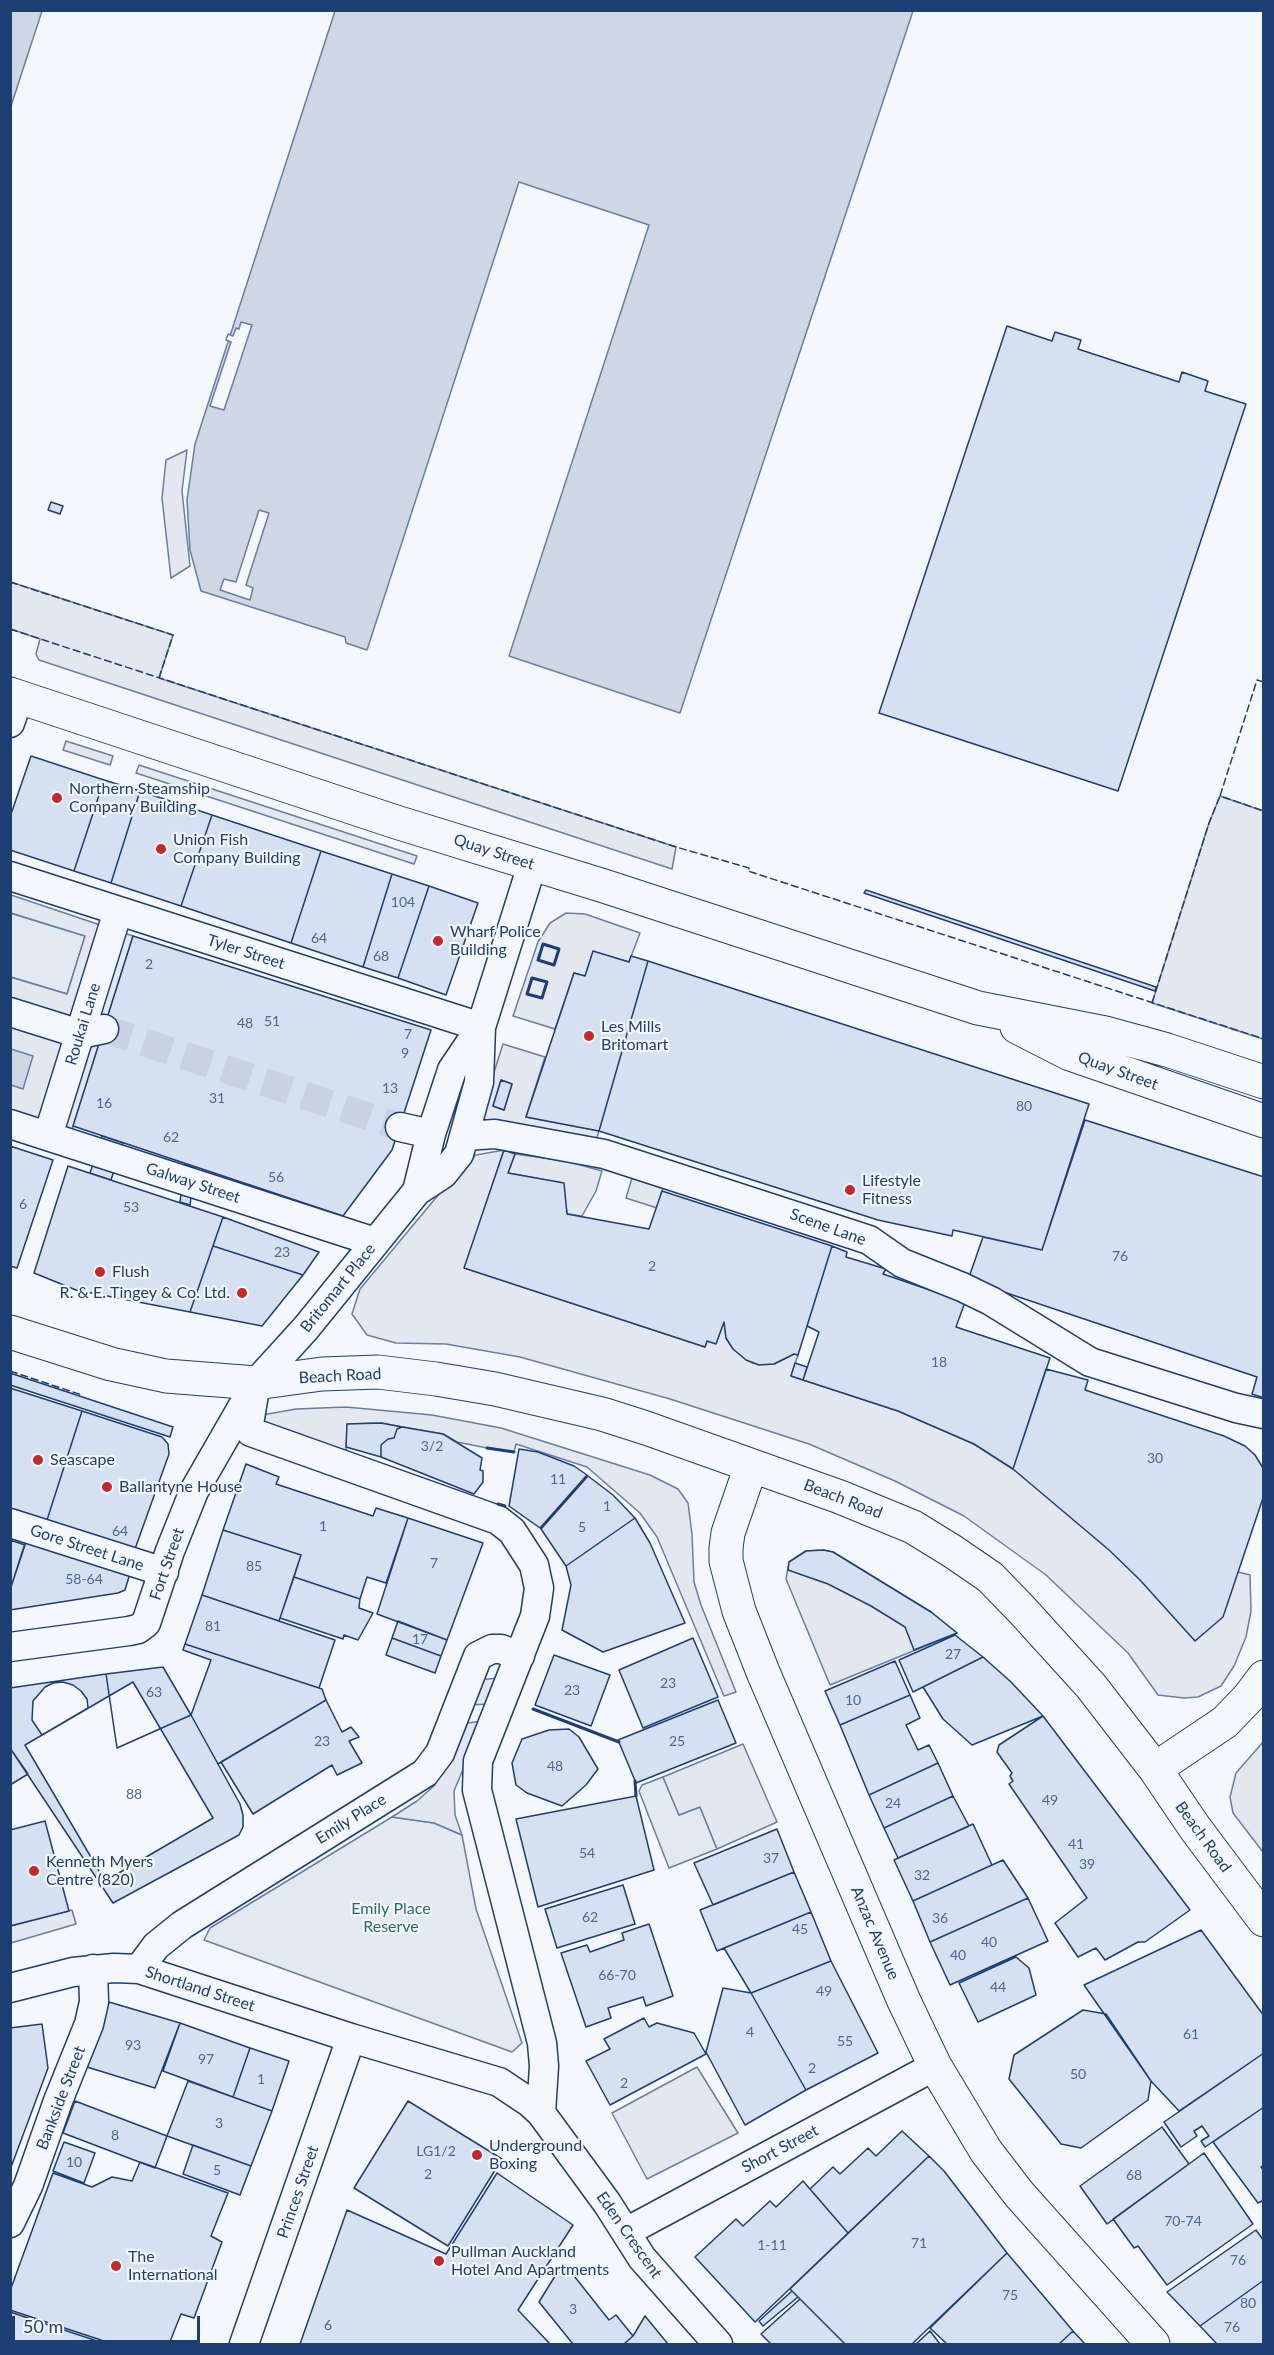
<!DOCTYPE html>
<style>
body{margin:0}
#map{position:relative;width:1274px;height:2355px;overflow:hidden;background:#f4f7fb;font-family:Lato,sans-serif}
canvas{display:block}
.frame{position:absolute;inset:0;border:12px solid #1d3f73;pointer-events:none}
.scale{position:absolute;left:12px;top:2316px;width:188px;height:27px;box-sizing:border-box;border:3px solid #1d3f73;border-top:0;padding-left:8px;font-size:18px;line-height:21px;white-space:nowrap;color:#1d3f73;-webkit-text-stroke:4px #f4f7fb;paint-order:stroke}
</style>
<div id="map">
<canvas width="1274" height="2355"></canvas>
<div class="frame"></div>
<div class="scale">50 m</div>
</div>
<script>
const g = document.querySelector('canvas').getContext('2d');
g.lineJoin = 'round';
function fill(path, color) { g.fillStyle = color; g.fill(path, 'evenodd'); }
const poly = rows => new Path2D(rows.map(r => 'M' + r).join(''));
function trace(path, color, width, dash) { g.strokeStyle = color; g.lineWidth = width; g.lineCap = dash ? 'butt' : 'round'; g.setLineDash(dash || []); g.stroke(path); }
function write(font, color, halo, rows, align = 'center') {
  g.font = font + ' Lato,sans-serif'; g.lineWidth = 4.5; g.setLineDash([]); g.textBaseline = 'middle'; g.strokeStyle = halo; g.fillStyle = color; for (const [text, x, y, turn = 0] of rows) {
    g.save(); g.translate(x, y); g.rotate((+turn || 0) * Math.PI / 180); g.textAlign = isNaN(turn) ? turn : align; if (halo) g.strokeText(text, 0, 0); g.fillText(text, 0, 0); g.restore();
  }
}
const green = poly([
 [10,913,85,936,67,994,11,977,10,913],
 [543,944,559,949,554,965,538,960,543,944],
 [532,978,547,982,542,998,527,994,532,978],
 [663,1777,679,1815,700,1807,717,1849,669,1868,639,1791,642,1785,663,1777],
 [392,1817,434,1823,462,1835,476,1909,522,2043,512,2052,204,1940,210,1928,392,1817]
]);
const parking = poly([
 [187,450,182,491,190,566,171,578,162,498,166,460,187,450],
 [11,582,173,635,159,678,676,847,672,869,39,660,36,654,40,639,11,629,11,582],
 [66,741,113,756,110,765,63,750,66,741],
 [139,765,417,856,414,864,136,773,139,765],
 [1220,796,1263,811,1263,1039,1152,1003,1209,823,1220,796],
 [11,895,133,936,71,1133,11,1114,10,977,67,994,85,936,11,913,11,895],
 [566,913,585,914,640,933,629,962,593,952,585,976,574,973,555,1029,513,1016,538,942,550,923,566,913],
 [543,945,559,949,554,965,539,960,543,945],
 [532,978,547,982,542,998,527,994,532,978],
 [503,1044,545,1057,526,1117,599,1131,595,1144,476,1129,503,1044],
 [501,1080,512,1084,504,1110,493,1106,501,1080],
 [504,1150,465,1268,705,1347,707,1341,716,1343,724,1322,726,1338,733,1349,752,1363,774,1364,794,1354,798,1355,791,1376,898,1411,974,1444,1013,1469,1238,1572,1250,1575,1251,1611,1246,1637,1234,1666,1221,1686,1198,1697,1184,1698,1158,1695,1128,1653,1046,1575,964,1516,895,1481,809,1444,670,1399,520,1357,446,1344,396,1343,367,1335,352,1314,360,1289,454,1176,476,1155,504,1150],
 [515,1154,566,1161,602,1171,596,1191,582,1216,567,1214,563,1183,508,1173,515,1154],
 [632,1178,663,1188,657,1208,626,1198,632,1178],
 [346,1407,432,1415,501,1428,650,1475,678,1489,688,1503,692,1534,694,1582,701,1605,736,1692,724,1696,657,1537,640,1513,587,1467,516,1444,514,1452,492,1449,457,1442,443,1434,381,1423,347,1424,346,1454,261,1427,263,1415,268,1414,296,1409,346,1407],
 [823,1550,833,1552,931,1612,957,1633,830,1685,786,1579,789,1562,806,1551,823,1550],
 [500,1678,490,1704,466,1705,475,1680,500,1678],
 [483,1721,454,1791,455,1815,462,1835,434,1823,392,1817,417,1801,435,1785,459,1724,483,1721],
 [1263,1742,1263,1852,1233,1813,1230,1797,1236,1773,1263,1742],
 [743,1744,777,1822,717,1849,700,1807,679,1815,663,1777,743,1744],
 [72,1910,76,1924,11,1943,11,1926,72,1910],
 [697,2067,738,2133,647,2179,612,2113,697,2067]
]);
const water = poly([
 [11,10,42,11,11,106,10,11,11,10],
 [335,11,913,11,680,713,509,656,649,225,519,182,367,650,346,643,345,637,201,591,190,550,187,500,195,444,335,11],
 [11,1049,33,1056,23,1089,11,1085,11,1049]
]);
const pier = poly([
 [241,322,252,325,224,410,210,406,231,342,226,340,228,334,233,336,236,328,239,329,241,322],
 [259,510,269,513,246,585,253,588,250,600,220,590,224,579,236,582,259,510]
]);
const building = poly([
 [1007,326,1052,341,1055,332,1081,340,1078,349,1179,382,1182,372,1208,381,1205,391,1246,404,1118,791,879,713,1007,326],
 [51,502,63,506,60,514,48,510,51,502],
 [31,756,104,780,74,871,10,850,10,817,31,756],
 [104,780,140,791,111,883,74,871,104,780],
 [140,791,212,815,181,906,111,883,140,791],
 [212,815,321,851,291,943,181,906,212,815],
 [321,851,392,874,363,967,291,943,321,851],
 [392,874,429,886,398,978,363,967,392,874],
 [429,886,478,903,446,995,398,978,429,886],
 [866,890,1156,987,1155,991,864,893,866,890],
 [133,936,431,1030,392,1150,343,1216,73,1126,133,936],
 [593,951,629,962,631,956,648,961,599,1131,526,1117,574,973,585,976,593,951],
 [648,961,1089,1104,1042,1250,953,1230,952,1236,878,1220,599,1131,648,961],
 [501,1080,512,1084,504,1110,493,1106,501,1080],
 [1085,1120,1264,1177,1264,1398,1252,1394,1257,1377,968,1280,983,1237,1042,1250,1085,1120],
 [102,1136,123,1143,111,1180,90,1173,102,1136],
 [10,1146,53,1160,17,1268,10,1266,10,1146],
 [504,1150,515,1154,508,1173,564,1183,567,1214,649,1229,662,1191,832,1246,798,1355,794,1354,774,1364,759,1365,746,1360,733,1349,726,1338,724,1322,716,1344,707,1341,705,1347,464,1268,504,1150],
 [185,1164,195,1167,190,1205,180,1202,185,1164],
 [68,1166,223,1217,190,1312,76,1290,34,1273,68,1166],
 [223,1217,319,1252,303,1275,213,1246,223,1217],
 [213,1246,303,1275,262,1326,190,1312,213,1246],
 [832,1246,847,1252,846,1257,886,1269,883,1274,965,1302,956,1327,1050,1358,1013,1469,974,1444,898,1411,803,1380,819,1332,807,1326,832,1246],
 [795,1363,807,1367,803,1380,791,1376,795,1363],
 [1046,1369,1088,1380,1085,1390,1224,1436,1245,1446,1255,1455,1263,1468,1264,1495,1223,1617,1195,1641,1140,1580,1109,1550,1013,1469,1046,1369],
 [10,1373,173,1427,170,1437,10,1385,10,1373],
 [10,1388,82,1411,47,1520,10,1508,10,1388],
 [82,1411,162,1437,168,1444,169,1454,135,1549,47,1520,82,1411],
 [381,1423,402,1427,397,1429,394,1438,388,1439,381,1445,381,1457,346,1447,347,1424,381,1423],
 [402,1427,443,1434,482,1458,480,1470,483,1471,483,1482,474,1494,381,1457,381,1445,388,1439,394,1438,397,1429,402,1427],
 [519,1449,538,1452,574,1466,587,1475,540,1528,509,1506,519,1449],
 [246,1464,279,1477,276,1484,373,1516,376,1508,408,1518,386,1583,367,1577,360,1599,294,1577,301,1555,223,1530,246,1464],
 [588,1476,613,1495,635,1518,566,1566,541,1529,588,1476],
 [408,1518,483,1543,447,1640,377,1614,408,1518],
 [635,1518,650,1543,685,1623,603,1652,562,1630,571,1585,566,1566,635,1518],
 [223,1530,301,1555,279,1621,202,1595,223,1530],
 [27,1537,131,1570,125,1590,118,1593,10,1610,10,1590,27,1537],
 [10,1540,25,1545,10,1590,10,1540],
 [823,1550,833,1552,931,1612,957,1633,914,1650,905,1627,871,1606,828,1584,788,1570,789,1562,806,1551,823,1550],
 [294,1577,360,1599,359,1608,373,1613,358,1640,344,1635,343,1639,280,1618,294,1577],
 [202,1595,335,1640,319,1688,185,1644,202,1595],
 [398,1621,447,1640,441,1656,392,1638,398,1621],
 [955,1635,983,1657,913,1692,899,1660,955,1635],
 [392,1638,441,1656,435,1673,386,1655,392,1638],
 [693,1638,718,1697,643,1728,619,1670,693,1638],
 [185,1644,322,1689,326,1700,218,1764,191,1715,211,1660,183,1650,185,1644],
 [554,1655,610,1675,591,1726,535,1705,554,1655],
 [983,1657,1011,1682,1043,1716,972,1745,943,1719,923,1687,983,1657],
 [895,1661,910,1695,840,1725,825,1691,895,1661],
 [163,1667,191,1715,117,1748,106,1674,163,1667],
 [106,1674,117,1748,191,1715,240,1804,243,1815,243,1827,239,1835,113,1903,10,1748,10,1688,106,1674],
 [63,1682,73,1685,81,1691,87,1699,88,1708,42,1735,32,1720,33,1701,45,1687,53,1683,63,1682],
 [133,1682,213,1818,105,1881,25,1745,133,1682],
 [910,1695,920,1718,906,1725,918,1750,929,1745,938,1763,869,1795,840,1725,910,1695],
 [326,1700,342,1732,351,1727,359,1737,349,1741,362,1763,337,1775,332,1765,253,1814,221,1762,326,1700],
 [718,1700,736,1743,636,1783,618,1740,718,1700],
 [1043,1716,1190,1910,1145,1942,1138,1942,1105,1960,1096,1948,1078,1957,1055,1923,1087,1898,1009,1784,1013,1781,1010,1776,1012,1773,997,1752,999,1745,1043,1716],
 [569,1729,579,1737,598,1769,586,1785,562,1806,527,1793,516,1785,512,1763,522,1739,549,1730,569,1729],
 [10,1748,28,1774,10,1785,10,1748],
 [938,1763,953,1796,884,1828,869,1795,938,1763],
 [636,1796,654,1870,538,1907,516,1819,636,1796],
 [953,1796,969,1826,898,1858,884,1828,953,1796],
 [45,1821,69,1911,10,1926,10,1830,45,1821],
 [973,1824,992,1865,913,1901,894,1860,973,1824],
 [777,1829,794,1872,713,1905,694,1863,777,1829],
 [1003,1860,1028,1898,930,1942,913,1901,1003,1860],
 [794,1872,811,1912,717,1951,700,1910,794,1872],
 [623,1885,635,1924,557,1948,545,1909,623,1885],
 [1028,1898,1048,1941,950,1985,930,1942,1028,1898],
 [811,1912,831,1961,751,1993,724,1948,811,1912],
 [649,1924,673,1996,646,2006,643,1997,608,2008,611,2018,586,2027,561,1953,587,1945,590,1952,624,1940,622,1933,649,1924],
 [1201,1930,1264,2016,1264,2053,1179,2111,1151,2081,1084,1985,1201,1930],
 [1016,1957,1029,1968,1036,1995,978,2022,959,1983,1016,1957],
 [831,1961,878,2053,806,2090,751,1993,831,1961],
 [723,1988,751,1993,806,2090,745,2125,706,2052,723,1988],
 [109,2002,180,2023,155,2088,87,2067,109,2002],
 [1083,2010,1106,2014,1151,2081,1148,2100,1081,2148,1061,2144,1009,2079,1014,2055,1083,2010],
 [644,2018,649,2027,657,2023,694,2033,706,2054,610,2105,586,2061,610,2049,604,2039,644,2018],
 [180,2023,250,2048,233,2097,163,2071,180,2023],
 [42,2024,48,2068,10,2170,10,2028,42,2024],
 [250,2048,289,2061,272,2111,233,2097,250,2048],
 [1264,2053,1264,2107,1205,2147,1201,2141,1209,2136,1202,2126,1194,2131,1197,2136,1181,2147,1164,2122,1264,2053],
 [188,2081,272,2111,251,2166,167,2136,188,2081],
 [75,2101,167,2136,155,2168,63,2133,75,2101],
 [408,2101,502,2159,448,2246,354,2188,408,2101],
 [1264,2107,1264,2165,1261,2167,1264,2171,1264,2200,1258,2203,1213,2142,1264,2107],
 [1162,2127,1189,2164,1107,2224,1080,2186,1162,2127],
 [902,2131,929,2156,848,2233,810,2189,833,2167,840,2174,868,2148,876,2156,902,2131],
 [64,2142,95,2153,84,2183,53,2171,64,2142],
 [193,2145,251,2166,240,2195,183,2174,193,2145],
 [1204,2153,1253,2224,1167,2285,1138,2246,1134,2248,1113,2219,1204,2153],
 [929,2156,944,2171,1007,2253,912,2344,845,2344,790,2289,929,2156],
 [140,2162,228,2193,211,2236,222,2242,194,2318,181,2314,169,2344,113,2344,10,2310,10,2291,53,2173,92,2187,112,2177,132,2181,140,2162],
 [497,2173,573,2225,518,2310,550,2344,300,2344,347,2210,446,2254,497,2173],
 [803,2181,848,2233,755,2322,695,2257,736,2219,743,2226,770,2201,776,2207,803,2181],
 [1256,2230,1264,2241,1264,2280,1200,2326,1167,2292,1256,2230],
 [1007,2253,1073,2331,1059,2344,947,2344,930,2328,1007,2253],
 [567,2267,609,2320,616,2315,633,2336,624,2344,573,2344,539,2302,555,2276,567,2267],
 [1264,2280,1264,2344,1217,2344,1200,2326,1264,2280],
 [792,2291,798,2297,763,2326,759,2321,792,2291],
 [800,2299,845,2344,771,2344,761,2334,800,2299],
 [10,2312,106,2344,10,2344,10,2312],
 [645,2316,668,2344,624,2344,633,2336,645,2316],
 [930,2331,940,2344,916,2344,930,2331],
 [1073,2331,1085,2344,1059,2344,1073,2331]
]);
const minorTunnel = poly([
 [104,1029,400,1127]
]);
const minor = poly([
 [10,723,19,697],
 [10,876,481,1027],
 [10,1012,80,1034,104,1029],
 [10,1124,375,1242],
 [400,1127,431,1134],
 [48,1136,118,911],
 [465,1136,495,1134,604,1154,857,1236,869,1240,902,1263,962,1287,991,1301,1090,1362,1236,1408,1264,1414],
 [417,1191,431,1134,452,1070,481,1027,532,865],
 [256,1383,249,1424,251,1432,498,1520,512,1531,534,1565,539,1588,535,1616,478,1761,477,1790,542,2043,544,2066,541,2113],
 [10,1523,164,1572],
 [10,1647,129,1631,138,1629,146,1623,170,1551,194,1491,256,1383,306,1328,417,1191,443,1174,459,1154,479,1082,481,1027],
 [139,1969,156,1946,182,1925,425,1773,440,1753,478,1656,492,1649,501,1649,520,1656],
 [10,1988,73,1972,114,1968,139,1969,351,2038,499,2082,529,2102,541,2113,607,2203,642,2258,718,2344],
 [10,2223,28,2186,58,2101,89,2024,94,2002,93,1969],
 [626,2232,935,2066],
 [244,2344,351,2038]
]);
const major = poly([
 [10,694,396,822,604,886,978,1008,1105,1033,1167,1050,1264,1082],
 [1017,1027,1070,1054,1264,1121],
 [10,1332,111,1364,166,1376,256,1383,322,1374,378,1372,436,1379,495,1389,602,1414,646,1428,840,1497,913,1527,952,1551,990,1577,1022,1610,1091,1686,1155,1769,1195,1828,1264,1920],
 [751,1466,728,1533,726,1548,726,1561,739,1611,763,1672,904,2001,935,2066,986,2151,1019,2194,1153,2344],
 [1155,1769,1225,1722,1249,1697,1264,1677]
]);
const fence = poly([
 [10,582,173,635,159,678],
 [10,629,676,847,749,868,748,871,1264,1039],
 [1264,682,1257,680,1220,796,1264,811],
 [1152,1003,1209,823,1220,796],
 [10,1371,82,1395]
]);
const wall = poly([
 [543,944,559,949,554,965,538,960,543,944],
 [532,978,547,982,542,998,527,994,532,978],
 [487,1448,514,1452],
 [498,1504,505,1506],
 [533,1709,619,1742],
 [635,1781,636,1796]
]);
const markers = [
 [57,798,6,"#c62828"],
 [161,849,6,"#c62828"],
 [438,941,6,"#c62828"],
 [589,1036,6,"#c62828"],
 [850,1190,6,"#c62828"],
 [100,1272,6,"#c62828"],
 [242,1293,6,"#c62828"],
 [38,1460,6,"#c62828"],
 [107,1487,6,"#c62828"],
 [34,1871,6,"#c62828"],
 [477,2155,6,"#c62828"],
 [439,2261,6,"#c62828"],
 [116,2266,6,"#c62828"]
];
const numberNames = [
 ["104",403,902],
 ["64",319,938],
 ["68",381,956],
 ["2",149,964],
 ["51",272,1021],
 ["48",245,1023],
 ["7",408,1034],
 ["9",405,1053],
 ["13",390,1088],
 ["31",217,1098],
 ["16",104,1103],
 ["80",1024,1106],
 ["62",171,1137],
 ["56",276,1177],
 ["6",23,1204],
 ["53",131,1207],
 ["23",282,1252],
 ["76",1120,1256],
 ["2",652,1266],
 ["18",939,1362],
 ["3/2",432,1446],
 ["30",1155,1458],
 ["11",558,1479],
 ["1",607,1506],
 ["1",323,1526],
 ["5",582,1527],
 ["64",120,1531],
 ["7",434,1563],
 ["85",254,1566],
 ["58-64",84,1579],
 ["81",213,1626],
 ["17",420,1639],
 ["27",953,1654],
 ["23",668,1683],
 ["23",572,1690],
 ["63",154,1692],
 ["10",853,1700],
 ["23",322,1741],
 ["25",677,1741],
 ["48",555,1766],
 ["88",134,1794],
 ["49",1050,1800],
 ["24",893,1803],
 ["41",1076,1844],
 ["54",587,1853],
 ["37",771,1858],
 ["39",1087,1864],
 ["32",922,1875],
 ["62",590,1917],
 ["36",940,1918],
 ["45",800,1929],
 ["40",989,1942],
 ["40",958,1955],
 ["66-70",617,1975],
 ["44",998,1987],
 ["49",824,1991],
 ["4",750,2032],
 ["61",1191,2034],
 ["55",845,2041],
 ["93",133,2045],
 ["97",206,2059],
 ["2",812,2068],
 ["50",1078,2074],
 ["1",261,2079],
 ["2",624,2083],
 ["3",219,2123],
 ["8",115,2135],
 ["LG1/2",436,2151],
 ["10",74,2162],
 ["5",217,2170],
 ["2",428,2174],
 ["68",1134,2175],
 ["70-74",1183,2221],
 ["71",919,2243],
 ["1-11",772,2245],
 ["76",1238,2260],
 ["75",1010,2295],
 ["80",1248,2303],
 ["3",573,2309],
 ["6",328,2325],
 ["76",1232,2327]
];
const poiNames = [
 ["Northern Steamship",69,789],
 ["Company Building",69,807],
 ["Union Fish",173,840],
 ["Company Building",173,858],
 ["Wharf Police",450,932],
 ["Building",450,950],
 ["Les Mills",601,1027],
 ["Britomart",601,1045],
 ["Lifestyle",862,1181],
 ["Fitness",862,1199],
 ["Flush",112,1272],
 ["R. & E. Tingey & Co. Ltd.",230,1293,"right"],
 ["Seascape",50,1460],
 ["Ballantyne House",119,1487],
 ["Kenneth Myers",46,1862],
 ["Centre (820)",46,1880],
 ["Underground",489,2146],
 ["Boxing",489,2164],
 ["Pullman Auckland",451,2252],
 ["Hotel And Apartments",451,2270],
 ["The",128,2257],
 ["International",128,2275]
];
const streetNames = [
 ["Quay Street",494,852,18],
 ["Tyler Street",246,952,18],
 ["Roukai Lane",83,1024,-73],
 ["Quay Street",1118,1071,20],
 ["Galway Street",193,1183,18],
 ["Scene Lane",828,1227,20],
 ["Britomart Place",338,1288,-51],
 ["Beach Road",340,1376,-3],
 ["Beach Road",843,1499,21],
 ["Gore Street Lane",87,1548,18],
 ["Fort Street",167,1564,-71],
 ["Emily Place",351,1819,-32],
 ["Beach Road",1203,1837,54],
 ["Anzac Avenue",875,1933,67],
 ["Shortland Street",200,1989,18],
 ["Bankside Street",61,2098,-69],
 ["Short Street",780,2149,-28],
 ["Princes Street",298,2192,-71],
 ["Eden Crescent",629,2235,55]
];
const parkNames = [
 ["Emily Place",391,1909],
 ["Reserve",391,1927]
];
fill(green, '#e3e9f0');
trace(green, '#687fa3', 1.5);
fill(parking, '#e3e8f0');
trace(parking, '#687fa3', 1.5);
fill(water, '#cfd7e4');
trace(water, '#687fa3', 1.5);
fill(pier, '#f4f7fb');
trace(pier, '#687fa3', 1.5);
fill(building, '#d5e0f0');
trace(building, '#1d3f73', 1.5);
trace(minorTunnel, '#c9d2e0', 28, [28, 14]);
trace(minor, '#1d3f73', 31);
trace(major, '#1d3f73', 35);
trace(minor, '#f4f7fb', 28);
trace(major, '#f4f7fb', 33);
trace(fence, '#1d3f73', 1.5, [8, 3]);
trace(wall, '#1d3f73', 3);
for (const [x, y, r, color] of markers) { const dot = new Path2D(); dot.arc(x, y, r, 0, 2 * Math.PI); g.fillStyle = color; g.fill(dot); trace(dot, '#f4f7fb', 2); }
write('14px', '#4b6792', null, numberNames);
write('16px', '#1d3f73', '#f4f7fb', poiNames, 'left');
write('16px', '#1d3f73', '#f4f7fb', streetNames);
write('16px', '#2c6c60', '#f4f7fb', parkNames);
</script>
